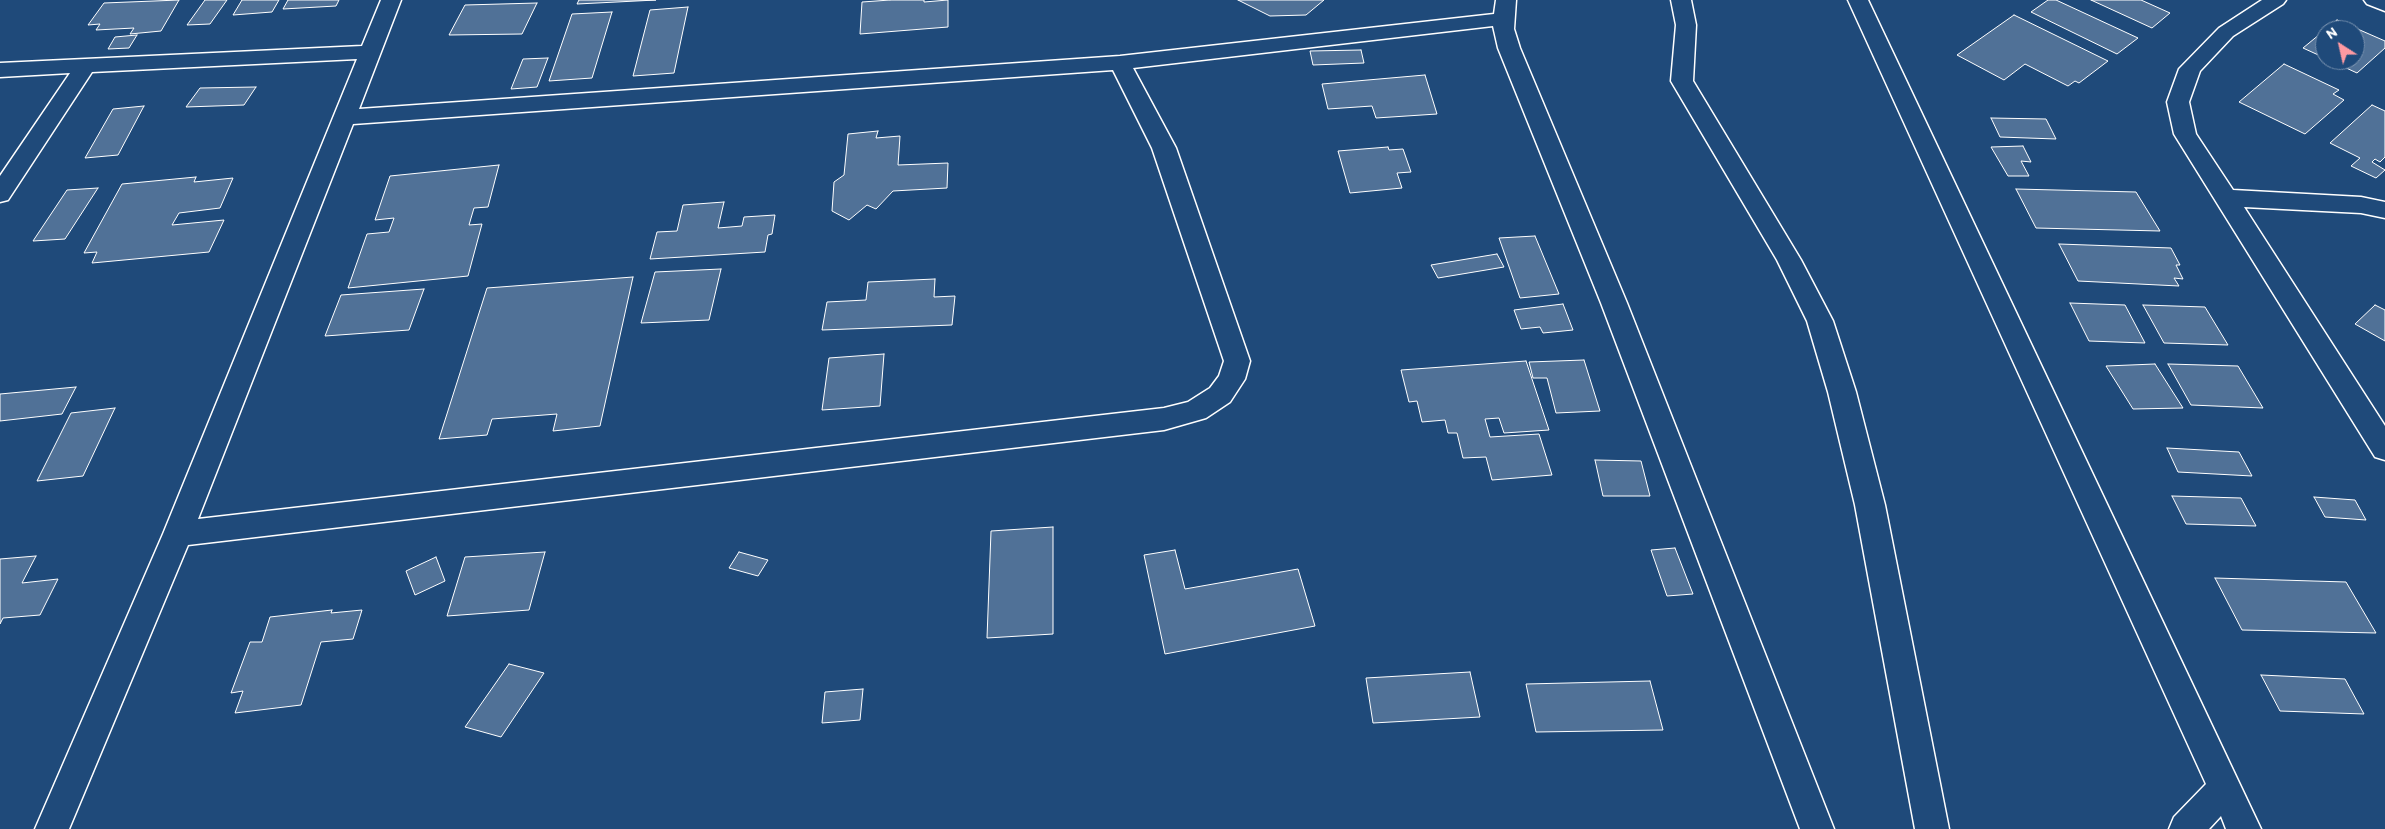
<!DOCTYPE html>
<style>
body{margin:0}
#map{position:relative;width:2385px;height:829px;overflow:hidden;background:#1f4a7a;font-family:Itim,sans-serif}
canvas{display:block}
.north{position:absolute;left:2315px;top:20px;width:50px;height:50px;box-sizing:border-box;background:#1f4a7a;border:1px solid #7992af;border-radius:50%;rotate:325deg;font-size:14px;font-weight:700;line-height:20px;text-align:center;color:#fff}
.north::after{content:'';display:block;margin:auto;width:18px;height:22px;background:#ff9aa2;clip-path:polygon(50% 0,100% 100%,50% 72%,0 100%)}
</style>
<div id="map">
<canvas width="2385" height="829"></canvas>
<div class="north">N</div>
</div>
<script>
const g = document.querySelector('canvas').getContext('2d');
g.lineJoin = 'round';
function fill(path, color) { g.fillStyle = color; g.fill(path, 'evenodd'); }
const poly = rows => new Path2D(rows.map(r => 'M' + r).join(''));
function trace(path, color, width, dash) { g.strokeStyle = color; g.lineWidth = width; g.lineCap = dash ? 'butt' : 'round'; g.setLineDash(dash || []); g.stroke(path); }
const building = poly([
 [179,0,161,31,130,34,134,28,96,30,100,24,88,25,104,3,179,0],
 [205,0,227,0,210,24,187,25,205,0],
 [242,0,279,0,272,12,233,15,242,0],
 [288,0,339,0,336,6,283,9,288,0],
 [579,0,656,0,577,4,579,0],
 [890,0,924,0,924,2,948,0,948,27,860,34,862,2,890,0],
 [1238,0,1324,0,1306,15,1270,16,1238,0],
 [2048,0,2056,0,2138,38,2117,54,2031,12,2048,0],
 [2091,0,2141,0,2170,13,2152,28,2091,0],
 [537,3,522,34,449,35,465,5,537,3],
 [688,7,674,73,633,76,650,10,688,7],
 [612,12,592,78,549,81,572,14,612,12],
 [2014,15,2108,61,2079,83,2075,81,2068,86,2025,64,2004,80,1957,55,2014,15],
 [2337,20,2385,41,2385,48,2357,73,2329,60,2355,60,2355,30,2325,30,2325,58,2303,48,2337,20],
 [137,35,129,48,108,49,115,37,137,35],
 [1361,50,1364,63,1313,65,1310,51,1361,50],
 [548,58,537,87,511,89,523,59,548,58],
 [2284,64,2339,90,2333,94,2344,100,2305,134,2239,102,2284,64],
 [1425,75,1437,114,1376,118,1372,106,1328,109,1322,84,1425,75],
 [256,87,244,105,186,107,200,88,256,87],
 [2372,105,2385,111,2385,157,2380,162,2375,159,2372,162,2385,170,2376,178,2351,166,2360,158,2330,143,2372,105],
 [144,106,118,155,85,158,113,109,144,106],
 [1991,118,2046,119,2056,139,2000,137,1991,118],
 [878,131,876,138,900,136,898,165,948,163,947,188,893,191,876,209,867,205,849,220,832,211,834,182,844,175,848,134,878,131],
 [2023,146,2031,162,2021,161,2029,176,2008,176,1991,147,2023,146],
 [1388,147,1389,150,1403,149,1411,172,1397,173,1402,188,1350,193,1338,151,1388,147],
 [499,165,488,207,474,208,469,225,482,224,468,276,348,288,367,234,389,232,394,218,375,220,390,176,499,165],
 [196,177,194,182,233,178,220,208,179,213,172,225,224,220,209,252,92,263,97,252,84,253,122,184,196,177],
 [98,188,65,239,33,241,67,190,98,188],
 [2016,189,2136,192,2160,231,2036,228,2016,189],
 [724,202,718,228,742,226,744,217,775,215,772,234,768,235,765,252,650,259,657,232,677,231,683,205,724,202],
 [1535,236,1559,294,1520,298,1499,238,1535,236],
 [2059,244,2171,248,2180,265,2176,265,2183,279,2174,278,2179,286,2078,281,2059,244],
 [1497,254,1504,267,1438,278,1431,265,1497,254],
 [721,269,709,320,641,323,655,272,721,269],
 [633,277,600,426,553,431,557,414,492,419,487,435,439,439,487,288,633,277],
 [935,279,934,297,955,296,952,325,822,330,827,302,866,300,868,282,935,279],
 [424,289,409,330,325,336,341,295,424,289],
 [2070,303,2125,305,2145,343,2089,341,2070,303],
 [1563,304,1573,330,1543,333,1540,327,1521,329,1514,310,1563,304],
 [2143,305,2205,307,2228,345,2164,343,2143,305],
 [2375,305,2385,310,2385,341,2355,324,2375,305],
 [884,354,880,406,822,410,829,358,884,354],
 [1584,360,1600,411,1556,413,1547,378,1533,378,1529,362,1584,360],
 [1526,361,1549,430,1504,433,1499,418,1485,419,1490,437,1539,434,1552,475,1492,480,1486,457,1463,458,1457,433,1448,433,1445,420,1422,422,1417,401,1409,402,1401,370,1526,361],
 [2155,364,2183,408,2133,409,2106,366,2155,364],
 [2168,364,2238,366,2263,408,2191,405,2168,364],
 [76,387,62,414,0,421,0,394,76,387],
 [115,408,83,476,37,481,71,413,115,408],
 [2167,448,2239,452,2252,476,2178,472,2167,448],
 [1595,460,1641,461,1650,496,1603,496,1595,460],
 [2172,496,2241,498,2256,526,2186,524,2172,496],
 [2314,497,2355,500,2366,520,2325,517,2314,497],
 [1053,527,1053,634,987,638,991,531,1053,527],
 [1675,548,1693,594,1667,596,1651,550,1675,548],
 [1175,550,1185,589,1298,569,1315,626,1165,654,1144,555,1175,550],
 [545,552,529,610,447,616,465,557,545,552],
 [739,552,768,560,758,576,729,568,739,552],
 [36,556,22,583,58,579,40,615,3,618,0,624,0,559,36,556],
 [436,557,445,581,415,595,406,571,436,557],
 [2215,578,2346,582,2376,633,2242,630,2215,578],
 [332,610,331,613,362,610,353,639,321,642,301,705,235,713,243,691,231,693,250,642,262,642,270,617,332,610],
 [509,664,544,673,501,737,465,727,509,664],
 [1470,672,1480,717,1373,723,1366,678,1470,672],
 [2261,675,2345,679,2364,714,2280,711,2261,675],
 [1650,681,1663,730,1536,732,1526,684,1650,681],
 [863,689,860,720,822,723,825,692,863,689]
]);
const street = poly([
 [381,0,401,0,359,109,1120,56,1494,14,1496,0,1516,0,1514,29,1520,48,1627,303,1834,829,1800,829,1601,303,1498,48,1493,26,1133,68,1176,148,1250,361,1245,379,1230,402,1206,418,1164,430,188,545,69,829,35,829,163,534,357,59,92,72,8,200,0,202,0,176,70,73,0,77,0,63,362,46,381,0],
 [1113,70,1152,148,1224,361,1219,376,1210,388,1188,402,1164,408,198,519,353,124,1113,70],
 [1671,0,1691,0,1696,25,1693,81,1801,260,1833,321,1856,392,1885,505,1949,829,1915,829,1855,505,1828,392,1807,321,1777,260,1671,81,1676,25,1671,0],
 [2262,0,2286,0,2283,4,2233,36,2200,71,2189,102,2196,134,2233,190,2361,197,2385,202,2385,218,2361,213,2244,207,2385,426,2385,460,2375,457,2174,134,2167,102,2179,69,2219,28,2262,0],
 [2364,0,2385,0,2385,11,2367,4,2364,0]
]);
const secondary = poly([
 [1848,0,1868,0,2261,829,2226,829,2221,816,2209,829,2169,829,2174,817,2206,784,1848,0]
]);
fill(building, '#507197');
trace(building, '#fff', 1);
trace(street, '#fff', 3);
trace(secondary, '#fff', 3);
fill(street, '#1f4a7a');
fill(secondary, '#1f4a7a');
</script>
